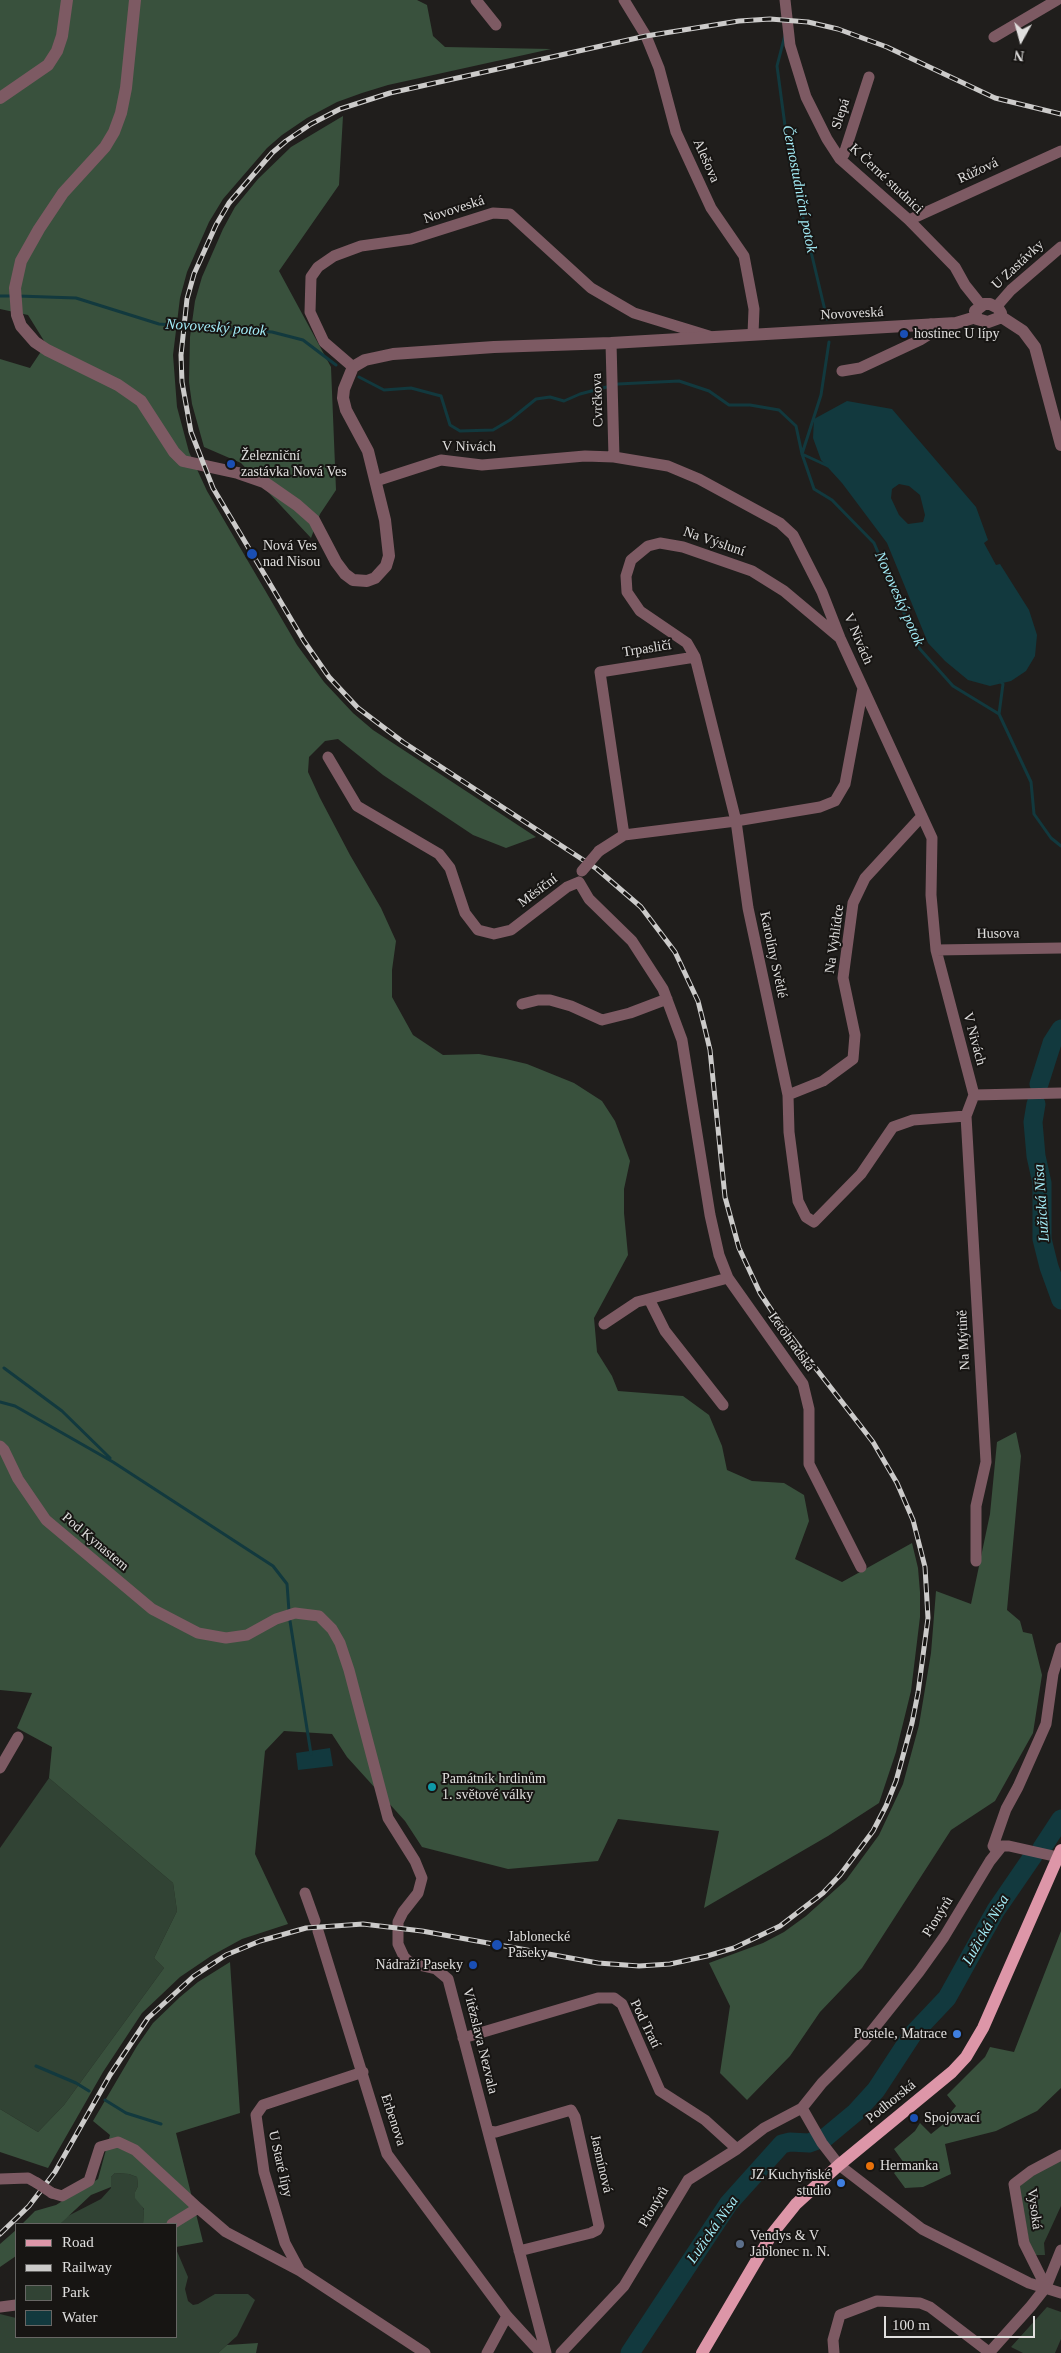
<!DOCTYPE html>
<meta charset="utf-8">
<style>
body{margin:0}
#map{position:relative;width:1061px;height:2353px;overflow:hidden;background:#201e1c;font-family:"Times New Roman",serif}
canvas{display:block}
.legend{position:absolute;left:15px;top:2223px;width:162px;height:115px;box-sizing:border-box;background:#171513;border:1px solid #676664;margin:0;padding:6px 9px;list-style:none;font-size:15px;color:#e0dfde}
.legend li{display:flex;align-items:center;gap:10px;height:25px}
.legend b{width:25px;border:1px solid #676664}
.north{position:absolute;left:996px;top:15px;width:50px;height:50px;-webkit-text-stroke:4px #171513;paint-order:stroke;rotate:187deg;font-size:14px;font-weight:700;line-height:20px;text-align:center;color:#e0dfde}
.north::after{content:'';display:block;margin:auto;width:18px;height:22px;background:#e0dfde;clip-path:polygon(50% 0,100% 100%,50% 72%,0 100%)}
.scale{position:absolute;left:884px;top:2316px;width:151px;height:22px;box-sizing:border-box;border:2px solid #e0dfde;border-top:0;padding-left:6px;font-size:15px;line-height:18px;white-space:nowrap;color:#e0dfde;-webkit-text-stroke:4px #171513;paint-order:stroke}
</style>
<div id="map">
<canvas width="1061" height="2353"></canvas>
<ul class="legend">
<li><b style="height:6px;background:#dd96a8"></b>Road</li>
<li><b style="height:6px;background:#cccbca"></b>Railway</li>
<li><b style="height:14px;background:#314334"></b>Park</li>
<li><b style="height:14px;background:#12393e"></b>Water</li>
</ul>
<div class="north">N</div>
<div class="scale">100 m</div>
</div>
<script>
const g = document.querySelector('canvas').getContext('2d');
g.lineJoin = 'round';
function fill(path, color) { g.fillStyle = color; g.fill(path, 'evenodd'); }
const poly = rows => new Path2D(rows.map(r => 'M' + r).join(''));
function trace(path, color, width, dash) { g.strokeStyle = color; g.lineWidth = width; g.lineCap = dash ? 'butt' : 'round'; g.setLineDash(dash || []); g.stroke(path); }
function write(font, color, halo, rows, align = 'center') {
  g.font = font + ' "Times New Roman",serif'; g.lineWidth = 4; g.setLineDash([]); g.textBaseline = 'middle'; g.strokeStyle = halo; g.fillStyle = color; for (const [text, x, y, turn = 0] of rows) {
    g.save(); g.translate(x, y); g.rotate((+turn || 0) * Math.PI / 180); g.textAlign = isNaN(turn) ? turn : align; if (halo) g.strokeText(text, 0, 0); g.fillText(text, 0, 0); g.restore();
  }
}
const green = poly([
 [49,1778,173,1883,177,1911,154,1958,164,1968,64,2105,38,2132,0,2109,0,1848],
 [1061,2160,1061,2206,1044,2243,1045,2255,1034,2255,1029,2242,1019,2187,1032,2175],
 [115,2173,129,2174,137,2177,138,2186,135,2192,144,2210,143,2224,60,2224,66,2217,101,2199,111,2188,111,2177],
 [176,2249,188,2277,185,2289,188,2301,193,2305,198,2304,215,2294,248,2294,255,2300,237,2336,218,2353,0,2353,0,2314,16,2318,16,2337,176,2337],
 [1047,2307,1061,2312,1061,2339,1055,2353,1023,2353,1011,2347]
]);
const forest = poly([
 [0,0,417,0,427,5,433,36,445,47,551,49,388,85,362,93,337,102,307,118,282,135,267,148,223,199,209,222,187,272,180,298,173,355,177,407,189,452,207,491,297,645,324,682,353,713,373,730,536,837,506,848,473,835,383,775,338,739,325,741,309,757,308,772,320,798,350,855,381,908,396,941,392,970,392,997,413,1035,443,1055,479,1054,506,1059,527,1064,574,1083,602,1101,615,1121,630,1161,624,1189,624,1213,628,1255,594,1318,597,1352,612,1376,618,1391,683,1396,709,1415,722,1446,727,1470,752,1481,784,1483,804,1495,809,1521,795,1559,842,1582,912,1543,918,1568,920,1592,920,1617,911,1691,896,1752,879,1803,828,1836,704,1908,719,1831,618,1819,598,1861,508,1869,422,1847,405,1821,347,1757,332,1734,284,1731,265,1751,255,1854,288,1924,242,1939,211,1956,180,1977,142,2013,103,2072,48,2168,0,2152,0,2109,38,2132,64,2105,164,1968,154,1958,177,1911,173,1883,49,1778,52,1747,17,1728,32,1693,0,1690,0,359,30,368,46,344,28,315,0,309],
 [343,116,339,185,279,271,331,367,336,490,320,514,311,538,241,463,204,447,192,404,189,382,190,337,195,301,202,277,223,229,235,207,258,179,291,147],
 [1016,1432,1021,1456,1007,1610,1020,1621,1023,1632,1032,1634,1042,1675,1033,1733,995,1801,951,1830,862,1968,820,2012,790,2056,747,2100,720,2073,730,2006,709,1963,763,1943,784,1932,806,1916,846,1880,879,1835,903,1784,919,1725,931,1653,936,1591,971,1604,990,1514,997,1442],
 [1061,1931,1061,2088,1037,2111,996,2131,945,2144,951,2174,923,2187,905,2188,894,2173,904,2163,894,2149,915,2131,920,2123,931,2134,946,2122,951,2112,956,2106,947,2095,985,2057,990,2047,1014,2052],
 [230,1962,240,2113,176,2133,203,2242,176,2247,176,2224,143,2224,144,2209,135,2198,135,2192,138,2186,137,2177,129,2174,115,2173,111,2177,111,2187,91,2195,60,2224,22,2224,35,2211,56,2205,98,2179,110,2135,93,2121,137,2046,153,2023,180,1997,198,1982],
 [16,2230,16,2256,0,2267,0,2244],
 [258,2343,256,2353,218,2353,227,2345]
]);
const water = poly([
 [847,401,892,409,976,507,988,540,984,543,996,565,1000,564,1029,610,1037,635,1035,656,1026,671,1011,681,990,686,968,680,945,661,928,643,887,543,842,483,821,460,813,438,814,419],
 [899,484,909,486,920,495,925,515,923,522,908,524,899,515,891,498,892,489],
 [330,1748,333,1766,298,1770,296,1753]
]);
const stream = poly([
 [785,35,777,66,790,163,827,319],
 [0,296,12,296],
 [18,296,76,298,159,324,272,332,303,340,336,365],
 [359,377,384,390,411,388,441,396,450,425,460,431,493,430,510,420,536,399,550,397,564,401,580,394,618,384,679,381,709,391,729,405,750,405,779,410,796,426,802,454,814,489,832,500,874,543,919,648,953,686,999,714,1031,782,1034,814,1051,838,1061,846],
 [828,466,802,454,821,395,829,342],
 [999,714,1003,684,1000,681],
 [4,1368,62,1411,110,1458],
 [0,1402,15,1406,113,1462,273,1566,287,1584,289,1611],
 [290,1621,311,1754],
 [36,2066,76,2083,89,2091],
 [105,2100,126,2113,161,2124]
]);
const river = poly([
 [1039,1084,1052,1043,1061,1029],
 [1036,1104,1033,1122,1036,1156,1042,1183,1042,1239,1049,1267,1061,1300],
 [1042,1848,1061,1819],
 [630,2353,729,2203,782,2144,790,2142,809,2143,826,2137,856,2112,876,2090,912,2035,947,1998,996,1910,1033,1856]
]);
const minor = poly([
 [476,0,496,25],
 [624,0,646,36,659,68,676,132,711,208,744,256,754,309,753,334],
 [785,0,790,45,806,97,827,139,840,159,909,220,955,267,965,285,981,305],
 [994,37,1057,0],
 [840,159,844,154,869,77],
 [909,220,1061,151],
 [997,306,1011,290,1061,247],
 [611,343,614,457],
 [353,367,324,342,310,312,311,277,318,267,334,256,361,246,411,239,493,213,510,214,591,288,634,313,709,336],
 [842,371,860,368,920,340,928,335,931,324],
 [376,481,441,460,482,465,585,456,614,457,668,466,699,479,780,523,793,535,822,592,840,638,932,838,931,895,936,950,974,1095],
 [840,638,784,591,752,571,683,547,660,543,648,546,631,560,626,576,627,592,640,611,687,643,695,657,736,821,748,908,788,1095,789,1132,798,1201,806,1217,814,1222,861,1174,893,1127,913,1120,966,1116],
 [328,757,357,806,439,854,450,868,465,913,478,930,494,934,511,930,567,887,579,882],
 [624,835,600,672,695,657],
 [599,851,624,835,736,821,820,807,835,801,845,784,863,688],
 [579,882,589,899,632,941,663,989,682,1040,710,1215,719,1255,728,1278,803,1384,809,1409,809,1464,861,1567],
 [936,950,1061,948],
 [522,1004,538,1000,550,1000,571,1006,602,1020,630,1013,667,999],
 [788,1095,823,1081,853,1059,855,1035,843,978,853,903,865,878,922,816],
 [974,1095,966,1116,986,1462,976,1506,976,1561],
 [974,1095,1061,1093],
 [649,1299,665,1331,723,1405],
 [604,1324,637,1302,728,1278],
 [0,1446,4,1450,18,1479,46,1520,152,1609,198,1633,226,1638,247,1635,276,1619,295,1613,319,1616,332,1629,340,1643,349,1670,388,1818,415,1861,422,1878,418,1893,403,1912,398,1922,398,1944,404,1957,410,1963,436,1969,448,1979,546,2353],
 [0,1768,18,1737],
 [997,1852,993,1846,1006,1809,1018,1787,1046,1724,1053,1674,1061,1648],
 [305,1893,315,1921],
 [318,1931,387,2154,507,2316,541,2353],
 [463,2038,598,1998,614,1998,622,2004,660,2091,705,2120,737,2149],
 [802,2108,822,2143,839,2165,922,2229,1029,2283,1061,2293],
 [488,2131,496,2132,571,2110,575,2117,599,2226,597,2230,591,2233,519,2251],
 [0,2179,28,2178,37,2183],
 [52,2193,62,2196,89,2181,100,2147,118,2142,135,2150,198,2208],
 [172,2224,198,2208,226,2232,300,2271,425,2353],
 [300,2271,285,2243,264,2172,256,2115,263,2105,363,2072],
 [1046,2287,1024,2243,1014,2184,1031,2171,1061,2155],
 [0,2307,16,2305],
 [487,2353,507,2316],
 [561,2353,624,2286,688,2180,737,2149,764,2128,802,2108,822,2083,864,2041,919,1972,944,1937,990,1861,1002,1846,1009,1846,1058,1857],
 [834,2353,833,2340,840,2315,877,2301,920,2303,930,2307,989,2352],
 [989,2353,1031,2306,1046,2287,1061,2250]
]);
const tertiary = poly([
 [135,0,126,88,121,113,114,132,105,147,63,193,39,229,21,261,15,288,17,315,21,326,35,342,47,350,118,385,141,401,174,452,183,461,238,473,264,482,297,505,314,520,336,562,345,574,353,580,367,581,375,578,386,566,389,556,385,520,368,451,346,410,343,398,344,389,353,367,365,360,393,354,494,347,611,343,956,323,976,317],
 [0,98,48,65,57,51,62,36,67,0],
 [984,304,990,304,998,308,1001,313,999,318,988,322,977,319,975,311,984,304],
 [1000,316,1023,331,1035,347,1061,445]
]);
const primary = poly([
 [702,2353,772,2234,796,2204,839,2165,952,2072,966,2057,983,2028,1061,1850]
]);
const rail = poly([
 [0,2234,29,2206,55,2172,110,2075,148,2018,194,1976,226,1955,260,1941,306,1928,363,1924,422,1931,598,1963,639,1966,670,1964,707,1956,734,1948,780,1926,823,1893,840,1875,873,1831,886,1806,896,1781,912,1723,918,1693,928,1618,925,1567,913,1520,897,1483,873,1442,776,1317,760,1293,739,1248,725,1197,710,1050,705,1029,698,1001,675,952,641,907,597,869,403,742,358,708,329,677,304,641,213,488,191,432,182,382,181,355,187,299,194,274,216,225,229,203,272,153,286,141,311,124,340,109,390,93,646,36,739,21,770,19,808,22,838,29,887,47,995,98,1061,114]
]);
const minorBridge = poly([
 [582,871,599,851],
 [37,2183,52,2193]
]);
const markers = [
 [904,334,5,"#1a4fb4"],
 [231,464,5,"#1a4fb4"],
 [252,554,6,"#1a4fb4"],
 [432,1787,5,"#0f9aa8"],
 [497,1945,6,"#1a4fb4"],
 [473,1965,5,"#1a4fb4"],
 [957,2034,5,"#3f7fe0"],
 [914,2118,5,"#1a4fb4"],
 [870,2166,5,"#e8710a"],
 [841,2183,5,"#3f7fe0"],
 [740,2244,5,"#5c6f8a"]
];
const streetNames = [
 ["Slepá",841,114,-72],
 ["Alešova",706,161,66],
 ["Růžová",978,171,-25],
 ["K Černé studnici",886,179,43],
 ["Novoveská",454,210,-18],
 ["U Zastávky",1018,265,-43],
 ["Novoveská",852,314,-3],
 ["Cvrčkova",598,400,-92],
 ["V Nivách",469,447,1],
 ["Na Výsluní",714,542,19],
 ["V Nivách",858,639,67],
 ["Trpasličí",647,649,-9],
 ["Měsíční",538,891,-37],
 ["Husova",998,934,-1],
 ["Na Vyhlídce",835,939,-82],
 ["Karolíny Světlé",773,955,78],
 ["V Nivách",974,1039,75],
 ["Na Mýtině",964,1340,-93],
 ["Letohradská",791,1342,54],
 ["Pod Kynastem",95,1542,40],
 ["Pionýrů",938,1917,-58],
 ["Pod Tratí",645,2024,64],
 ["Vítězslava Nezvala",480,2041,76],
 ["Podhorská",891,2102,-39],
 ["Erbenova",393,2120,72],
 ["U Staré lípy",280,2164,77],
 ["Jasmínová",601,2164,77],
 ["Pionýrů",654,2207,-59],
 ["Vysoká",1034,2209,82]
];
const poiNames = [
 ["hostinec U lípy",914,334],
 ["Železniční",241,456],
 ["zastávka Nová Ves",241,472],
 ["Nová Ves",263,546],
 ["nad Nisou",263,562],
 ["Památník hrdinům",442,1779],
 ["1. světové války",442,1795],
 ["Jablonecké",508,1937],
 ["Paseky",508,1953],
 ["Nádraží Paseky",463,1965,"right"],
 ["Postele, Matrace",947,2034,"right"],
 ["Spojovací",924,2118],
 ["Hermanka",880,2166],
 ["JZ Kuchyňské",831,2175,"right"],
 ["studio",831,2191,"right"],
 ["Vendys & V",750,2236],
 ["Jablonec n. N.",750,2252]
];
const waterNames = [
 ["Černostudniční potok",799,189,79],
 ["Novoveský potok",216,328,4],
 ["Novoveský potok",899,599,66],
 ["Lužická Nisa",1042,1203,-94],
 ["Lužická Nisa",986,1930,-60],
 ["Lužická Nisa",713,2230,-55]
];
fill(green, '#314334');
fill(forest, '#39513d');
fill(water, '#12393e');
trace(stream, '#12393e', 3);
trace(river, '#12393e', 19);
trace(minor, '#7d5a63', 11);
trace(tertiary, '#7d5a63', 12);
trace(primary, '#dd96a8', 12);
trace(rail, '#cccbca', 5);
trace(rail, '#171513', 3, [9]);
trace(minorBridge, '#7d5a63', 11);
for (const [x, y, r, color] of markers) { const dot = new Path2D(); dot.arc(x, y, r, 0, 2 * Math.PI); g.fillStyle = color; g.fill(dot); trace(dot, '#171513', 2); }
write('14px', '#e0dfde', '#171513', streetNames);
write('14px', '#e0dfde', '#171513', poiNames, 'left');
write('italic 15px', '#a3ecf7', '#171513', waterNames);
</script>
